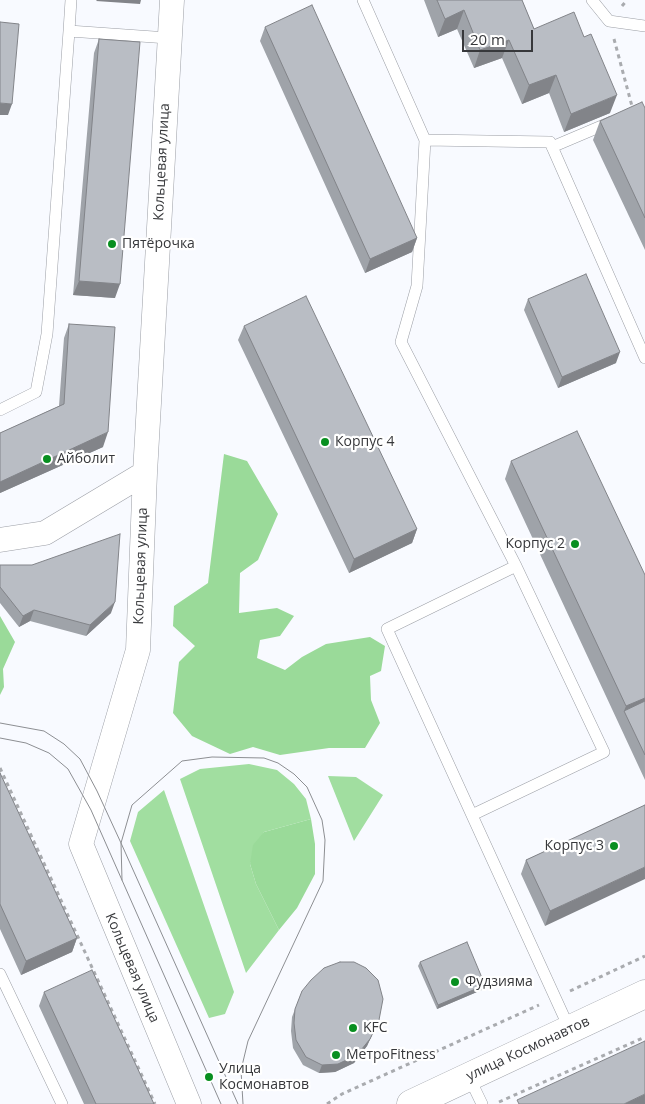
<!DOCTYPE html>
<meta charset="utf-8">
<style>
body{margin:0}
#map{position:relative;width:645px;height:1104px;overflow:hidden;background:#f8faff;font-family:"Open Sans",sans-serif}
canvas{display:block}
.scale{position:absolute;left:462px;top:30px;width:71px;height:22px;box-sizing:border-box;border:2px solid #37383b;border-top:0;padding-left:6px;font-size:15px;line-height:18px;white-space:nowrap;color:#37383b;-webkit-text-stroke:4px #fff;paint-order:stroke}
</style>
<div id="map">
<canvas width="645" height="1104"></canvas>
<div class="scale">20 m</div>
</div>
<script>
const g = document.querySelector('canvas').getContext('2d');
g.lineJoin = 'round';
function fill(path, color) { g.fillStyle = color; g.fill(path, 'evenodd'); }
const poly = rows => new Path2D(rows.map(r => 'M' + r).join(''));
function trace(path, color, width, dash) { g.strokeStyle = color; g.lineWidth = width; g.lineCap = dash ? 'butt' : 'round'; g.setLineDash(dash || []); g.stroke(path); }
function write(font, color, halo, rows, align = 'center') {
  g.font = font + ' "Open Sans",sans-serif'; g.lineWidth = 4.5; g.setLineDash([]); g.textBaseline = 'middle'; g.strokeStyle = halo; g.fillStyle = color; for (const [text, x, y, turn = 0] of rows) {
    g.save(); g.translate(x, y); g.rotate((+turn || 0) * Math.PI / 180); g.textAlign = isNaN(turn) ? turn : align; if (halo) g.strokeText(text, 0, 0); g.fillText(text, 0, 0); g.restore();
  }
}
const green = poly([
 [249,764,277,770,294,784,306,799,311,819,264,832,250,864,256,884,279,930,246,973,180,779,200,769],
 [328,776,356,777,383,795,354,841],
 [164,790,234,992,225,1014,209,1018,130,841,138,812]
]);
const forest = poly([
 [224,454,247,461,278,514,258,560,240,573,239,613,277,608,294,616,280,636,260,640,257,658,285,670,302,657,326,644,370,637,385,646,381,671,370,676,371,700,380,723,365,748,329,748,280,755,253,747,230,754,192,736,173,713,179,662,195,646,173,626,174,606,208,583],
 [0,616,15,642,3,669,4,687,0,695],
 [311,819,315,844,315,874,297,908,279,930,256,884,250,864,253,845,264,832]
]);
const path = poly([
 [622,6,627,0],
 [614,39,633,110],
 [0,768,155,1104],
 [570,991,645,956],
 [499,1102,645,1037],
 [327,1104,342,1094,539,1005]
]);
const service = poly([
 [71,0,69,31,168,38],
 [363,0,425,140],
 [592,0,609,21,645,26],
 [552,147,611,122],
 [0,410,36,392,47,334,69,31],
 [516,566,387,629,570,1030],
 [472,815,604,752,516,566,401,342,417,286,425,140,550,142,645,358],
 [0,974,62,1104],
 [469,1077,482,1104]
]);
const minor = poly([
 [172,0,145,473,138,650,81,844,189,1104],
 [0,540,45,533,145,473]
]);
const secondary = poly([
 [411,1104,645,994]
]);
const tram = poly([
 [0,723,44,731,64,744,80,759,97,791,121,843,238,1104],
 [0,738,26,743,49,753,68,769,91,810,221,1104],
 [122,880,121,843,132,805,182,761,212,757,264,758,278,763,294,774,307,787,322,820,325,840,323,881,248,1041,241,1070,243,1104]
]);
const wall = poly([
 [424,0,522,0,534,29,610,113,564,132,549,93,522,104,502,58,474,68,457,29,438,37],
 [265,27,417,238,412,252,365,273,260,41],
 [99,39,115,298,73,295,94,53],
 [645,108,645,250,593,140,600,121],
 [528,299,616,363,558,388,524,310],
 [69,324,103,447,0,493,0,433,59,406,64,338],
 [244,326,417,529,412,543,349,573,238,340],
 [511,461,645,575,645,780,505,479],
 [0,565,111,613,86,636,30,621,19,627,0,603],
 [0,773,77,938,72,952,21,975,0,929],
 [645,805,545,926,521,874,526,860],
 [420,962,485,985,484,989,437,1009,418,966],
 [302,991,379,1020,367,1046,354,1063,335,1072,319,1073,303,1065,293,1048,291,1031,292,1017],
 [44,992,154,1104,84,1104,39,1006]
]);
const shadedWall = poly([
 [97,0,141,0,140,4,96,1],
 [464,10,457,29,438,37,445,19],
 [509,40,502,58,474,68,480,50],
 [556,75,549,93,522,104,529,85],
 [617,95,610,113,564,132,571,114],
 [0,103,12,104,8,115,0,115],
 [417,238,412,252,365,273,370,259],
 [79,281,120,284,115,298,73,295],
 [620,352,616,363,558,388,562,377],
 [108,432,103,447,0,493,0,482],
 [417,529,412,543,349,573,354,559],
 [115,602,111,613,86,636,90,625],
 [34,610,30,621,19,627,23,616],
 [645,698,645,713,624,711,626,706],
 [645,867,645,879,545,926,550,911],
 [77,938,72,952,21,975,26,961],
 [485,985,484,989,437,1009,438,1005],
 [379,1020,367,1046,354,1063,335,1072,319,1073,322,1065],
 [645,1094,645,1104,624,1104]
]);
const building = poly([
 [437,0,522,0,534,29,574,12,584,37,591,34,617,95,571,114,556,75,529,85,509,40,480,50,464,10,445,19,437,0],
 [312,5,417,238,370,259,265,27,312,5],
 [0,22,19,24,12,104,0,103,0,22],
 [99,39,140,42,120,284,79,281,99,39],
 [642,102,645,108,645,218,600,121,642,102],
 [586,274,620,352,562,377,528,299,586,274],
 [306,296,417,529,354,559,244,326,306,296],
 [69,324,115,327,108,432,0,482,0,433,64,404,69,324],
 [577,431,645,575,645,698,626,706,511,461,577,431],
 [120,534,115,602,90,625,34,610,23,616,0,587,0,565,32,565,120,534],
 [645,701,645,755,624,711,645,701],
 [0,773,77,938,26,961,0,904,0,773],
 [645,805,645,867,550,911,526,860,645,805],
 [467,942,485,985,438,1005,420,962,467,942],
 [340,962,354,962,366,968,378,980,383,999,379,1020,370,1039,357,1055,338,1064,322,1065,306,1057,296,1040,294,1023,295,1009,302,991,311,980,324,968,340,962],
 [92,970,154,1104,96,1104,44,992,92,970],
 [645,1041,645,1094,624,1104,519,1104,517,1100,645,1041]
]);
const markers = [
 [112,244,5,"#088f20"],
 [325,442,5,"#088f20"],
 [47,459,5,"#088f20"],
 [575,544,5,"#088f20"],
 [614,846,5,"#088f20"],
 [455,982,5,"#088f20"],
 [353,1028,5,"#088f20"],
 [336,1055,5,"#088f20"],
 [209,1077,5,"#088f20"]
];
const streetNames = [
 ["Кольцевая улица",162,162,-87],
 ["Кольцевая улица",141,566,-88],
 ["Кольцевая улица",132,968,67],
 ["улица Космонавтов",528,1049,-25]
];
const poiNames = [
 ["Пятёрочка",122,244],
 ["Корпус 4",335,442],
 ["Айболит",57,459],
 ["Корпус 2",565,544,"right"],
 ["Корпус 3",604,846,"right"],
 ["Фудзияма",465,982],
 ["KFC",363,1028],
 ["МетроFitness",346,1055],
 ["Улица",219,1069],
 ["Космонавтов",219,1085]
];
fill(green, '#a1dea0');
fill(forest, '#9ada99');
trace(service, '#9b9ea5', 12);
trace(minor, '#9b9ea5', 25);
trace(secondary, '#9b9ea5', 29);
trace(path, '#a9abaf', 3, [4, 4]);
trace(service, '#fff', 11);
trace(minor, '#fff', 24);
trace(secondary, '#fff', 28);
trace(tram, '#8c8e92', 1);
fill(wall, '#9fa3a9');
fill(shadedWall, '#828489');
fill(building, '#b9bdc4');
trace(building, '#828489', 1);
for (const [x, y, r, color] of markers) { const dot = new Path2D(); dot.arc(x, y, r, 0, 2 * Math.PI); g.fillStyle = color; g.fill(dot); trace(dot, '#fff', 2); }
write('14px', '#37383b', '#fff', streetNames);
write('14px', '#37383b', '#fff', poiNames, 'left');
</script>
